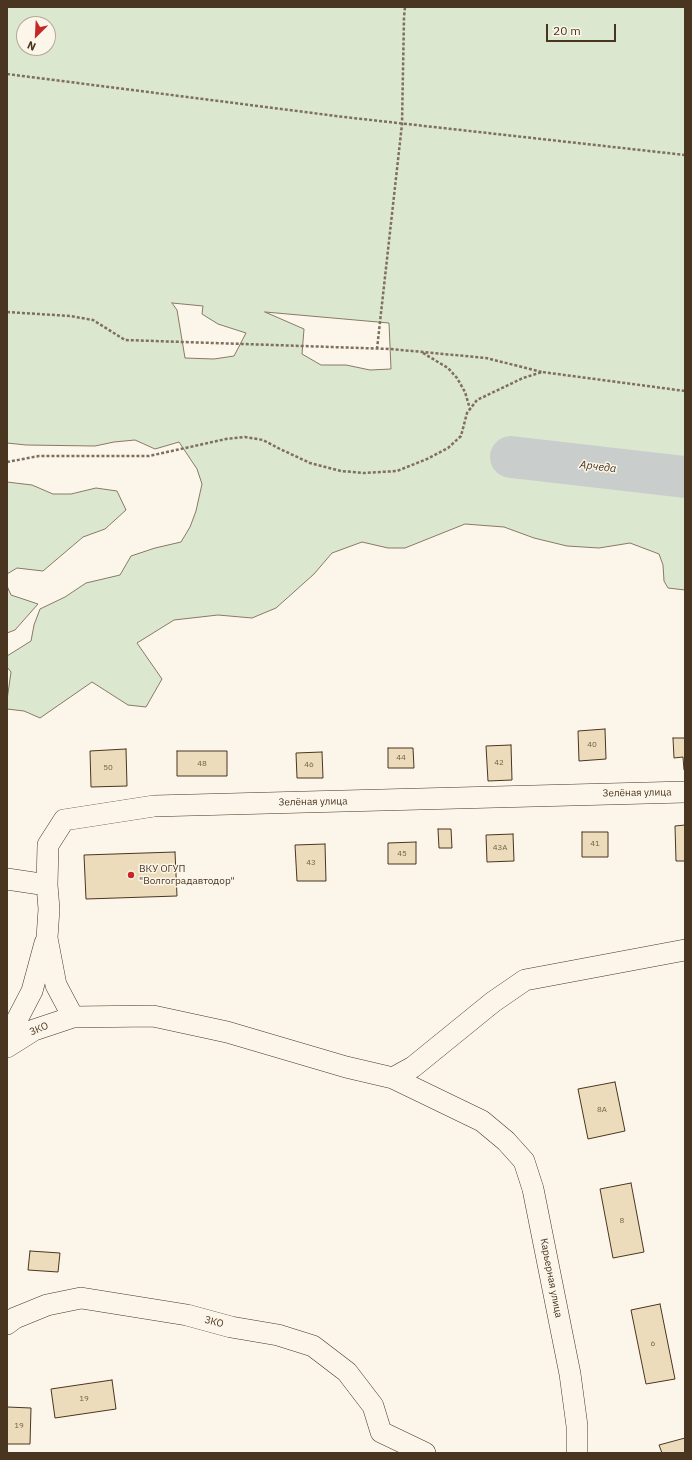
<!DOCTYPE html>
<meta charset="utf-8">
<style>
body{margin:0}
#map{position:relative;width:692px;height:1460px;overflow:hidden;background:#fbf6e9;font-family:"IBM Plex Sans",sans-serif}
canvas{display:block}
.frame{position:absolute;inset:0;border:8px solid #4a3520;pointer-events:none}
.north{position:absolute;left:16px;top:16px;width:40px;height:40px;box-sizing:border-box;background:#fbf6e9;border:1px solid #b4a999;border-radius:50%;rotate:204deg;font-size:11px;font-weight:700;line-height:16px;text-align:center;color:#4a3520}
.north::after{content:'';display:block;margin:auto;width:14px;height:18px;background:#c62828;clip-path:polygon(50% 0,100% 100%,50% 72%,0 100%)}
.scale{position:absolute;left:546px;top:24px;width:70px;height:18px;box-sizing:border-box;border:2px solid #4a3520;border-top:0;padding-left:5px;font-size:12px;line-height:14px;white-space:nowrap;color:#4a3520;-webkit-text-stroke:3px #fbf6e9;paint-order:stroke}
</style>
<div id="map">
<canvas width="692" height="1460"></canvas>
<div class="frame"></div>
<div class="north">N</div>
<div class="scale">20 m</div>
</div>
<script>
const g = document.querySelector('canvas').getContext('2d');
g.lineJoin = 'round';
function fill(path, color) { g.fillStyle = color; g.fill(path, 'evenodd'); }
const poly = rows => new Path2D(rows.map(r => 'M' + r).join(''));
function trace(path, color, width, dash) { g.strokeStyle = color; g.lineWidth = width; g.lineCap = dash ? 'butt' : 'round'; g.setLineDash(dash || []); g.stroke(path); }
function write(font, color, halo, rows, align = 'center') {
  g.font = font + ' "IBM Plex Sans",sans-serif'; g.lineWidth = 3; g.setLineDash([]); g.textBaseline = 'middle'; g.strokeStyle = halo; g.fillStyle = color; for (const [text, x, y, turn = 0] of rows) {
    g.save(); g.translate(x, y); g.rotate((+turn || 0) * Math.PI / 180); g.textAlign = isNaN(turn) ? turn : align; if (halo) g.strokeText(text, 0, 0); g.fillText(text, 0, 0); g.restore();
  }
}
const green = poly([
 [7,7,685,7,685,457,672,462,685,465,685,590,668,588,664,581,663,565,659,554,630,543,599,548,567,546,534,538,504,527,465,524,405,548,388,548,362,542,332,553,314,574,276,608,252,618,218,615,174,620,137,643,162,679,146,707,128,705,92,682,40,718,24,711,7,709,7,700,11,672,7,667,7,656,31,641,34,625,40,609,65,597,86,583,120,575,131,556,155,548,181,542,190,527,196,511,202,484,197,469,179,442,155,449,135,440,114,442,95,446,26,445,7,443,7,7],
 [24,24,48,24,48,48,24,48,24,24],
 [172,303,203,306,202,314,218,324,246,333,234,356,214,359,185,358,177,310,172,303],
 [265,312,389,323,391,369,370,370,346,365,321,365,302,354,304,329,265,312],
 [7,482,32,485,53,494,71,494,96,488,117,491,126,510,105,529,83,537,43,571,17,568,7,574,7,482],
 [7,586,11,595,38,604,15,630,7,633,7,586]
]);
const river = poly([
 [511,457,685,477]
]);
const building = poly([
 [605,729,606,759,579,761,578,731,605,729],
 [673,738,685,738,685,770,684,770,683,757,674,758,673,738],
 [511,745,512,780,488,781,486,746,511,745],
 [388,748,413,748,414,768,388,768,388,748],
 [126,749,127,786,91,787,90,751,126,749],
 [177,751,227,751,227,776,177,776,177,751],
 [322,752,323,778,297,778,296,753,322,752],
 [685,825,685,861,676,861,675,826,685,825],
 [438,829,451,829,452,848,439,848,438,829],
 [582,832,608,832,608,857,582,857,582,832],
 [513,834,514,861,487,862,486,835,513,834],
 [416,842,416,864,388,864,388,843,416,842],
 [325,844,326,881,297,881,295,845,325,844],
 [175,852,177,896,86,899,84,855,175,852],
 [615,1082,625,1131,588,1139,578,1089,615,1082],
 [631,1183,644,1252,613,1258,600,1189,631,1183],
 [30,1251,60,1253,58,1272,28,1270,30,1251],
 [660,1304,675,1379,646,1384,631,1310,660,1304],
 [112,1380,116,1409,55,1418,51,1389,112,1380],
 [7,1407,31,1408,30,1444,7,1444,7,1407],
 [685,1438,685,1453,662,1453,659,1445,685,1438]
]);
const path = poly([
 [7,74,344,117,685,155],
 [7,312,70,316,93,320,125,340,391,349,486,358,542,372],
 [377,349,402,124,404,17,405,7],
 [423,353,448,368,457,378,465,392,470,409],
 [7,462,39,456,149,456,226,439,245,437,263,440,280,449,310,463,341,471,364,473,397,471,427,459,448,448,461,436,467,413,477,400,523,378,542,372,685,391]
]);
const minor = poly([
 [7,879,47,885],
 [73,1017,56,985,47,938,49,909,47,885,48,845,64,820,154,806,685,792],
 [7,1039,32,991,45,943],
 [7,1047,34,1030,73,1017,153,1016,227,1032,346,1067,393,1078,482,1121,506,1141,524,1161,533,1189,570,1374,577,1426,577,1453],
 [393,1078,413,1067,493,1002,525,980,685,950],
 [7,1324,15,1318,47,1305,81,1298,187,1315,231,1327,278,1335,313,1346,347,1372,373,1406,381,1432,425,1453]
]);
const markers = [
 [131,875,4,"#c62828"]
];
const numberNames = [
 ["40",592,745],
 ["44",401,758],
 ["42",499,763],
 ["48",202,764],
 ["46",309,765],
 ["50",108,768],
 ["41",595,844],
 ["43А",500,848],
 ["45",402,854],
 ["43",311,863],
 ["8А",602,1110],
 ["8",622,1221],
 ["6",653,1344],
 ["19",84,1399],
 ["19",19,1426]
];
const streetNames = [
 ["Зелёная улица",637,793,-1],
 ["Зелёная улица",313,802,-1],
 ["ЗКО",39,1029,-23],
 ["Карьерная улица",551,1278,79],
 ["ЗКО",214,1322,14]
];
const poiNames = [
 ["ВКУ ОГУП",139,869],
 ["\"Волгоградавтодор\"",139,881]
];
const waterNames = [
 ["Арчеда",598,467,7]
];
fill(green, '#dce7d0');
trace(green, '#887966', 1);
trace(river, '#c9cecd', 42);
fill(building, '#ecdcbc');
trace(building, '#4a3520', 1);
trace(minor, '#4a3520', 22);
trace(path, '#7f6f5c', 2.5, [3, 2]);
trace(minor, '#fbf6e9', 21);
for (const [x, y, r, color] of markers) { const dot = new Path2D(); dot.arc(x, y, r, 0, 2 * Math.PI); g.fillStyle = color; g.fill(dot); trace(dot, '#fbf6e9', 1.5); }
write('8px', '#725f47', null, numberNames);
write('10px', '#4a3520', '#fbf6e9', streetNames);
write('10px', '#4a3520', '#fbf6e9', poiNames, 'left');
write('italic 11px', '#4a3520', '#fbf6e9', waterNames);
</script>
